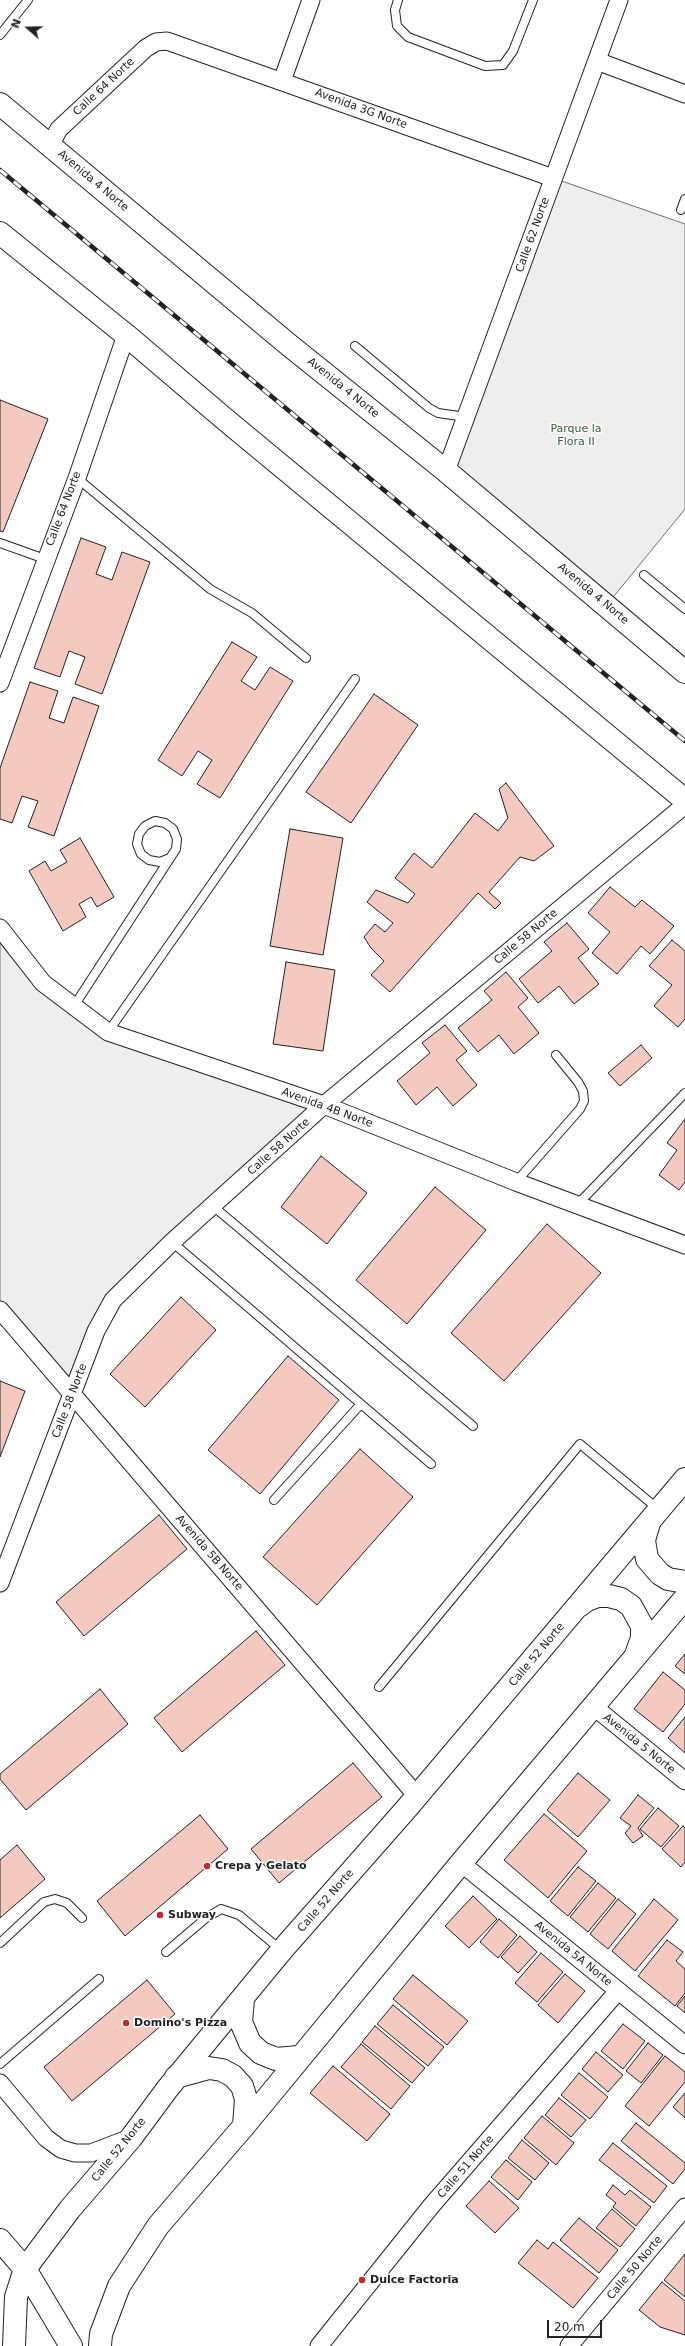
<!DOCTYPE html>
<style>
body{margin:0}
#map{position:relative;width:685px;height:2346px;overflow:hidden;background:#fff;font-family:"DejaVu Sans",sans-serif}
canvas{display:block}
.north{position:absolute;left:8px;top:8px;width:40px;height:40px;-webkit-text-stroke:3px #fff;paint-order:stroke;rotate:290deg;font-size:11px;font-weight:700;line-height:16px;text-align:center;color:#222}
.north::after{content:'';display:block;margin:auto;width:14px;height:18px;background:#222;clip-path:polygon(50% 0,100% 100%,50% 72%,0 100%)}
.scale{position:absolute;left:547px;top:2320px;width:55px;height:18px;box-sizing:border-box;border:2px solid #222;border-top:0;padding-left:5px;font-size:12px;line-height:14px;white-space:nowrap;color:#222;-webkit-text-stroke:3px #fff;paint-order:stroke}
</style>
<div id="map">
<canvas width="685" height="2346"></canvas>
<div class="north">N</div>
<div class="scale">20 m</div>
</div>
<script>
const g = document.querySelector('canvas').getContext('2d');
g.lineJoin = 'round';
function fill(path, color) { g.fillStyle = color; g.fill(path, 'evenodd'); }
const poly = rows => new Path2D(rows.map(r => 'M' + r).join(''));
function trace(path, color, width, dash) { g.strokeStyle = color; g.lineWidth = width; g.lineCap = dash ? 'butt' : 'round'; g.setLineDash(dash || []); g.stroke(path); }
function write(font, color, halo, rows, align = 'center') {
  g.font = font + ' "DejaVu Sans",sans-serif'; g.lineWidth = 3; g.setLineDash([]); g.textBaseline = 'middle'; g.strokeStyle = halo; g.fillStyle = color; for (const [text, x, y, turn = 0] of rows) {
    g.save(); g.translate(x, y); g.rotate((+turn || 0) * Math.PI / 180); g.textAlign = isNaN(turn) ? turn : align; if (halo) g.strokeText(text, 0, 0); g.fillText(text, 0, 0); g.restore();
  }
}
const green = poly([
 [553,178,685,224,685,509,606,606,446,471,553,178],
 [0,928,43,983,108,1032,324,1105,113,1300,73,1394,0,1310,0,928]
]);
const building = poly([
 [0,400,48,419,3,532,0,531,0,400],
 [81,538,106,547,96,574,112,580,122,552,150,562,102,694,75,684,85,657,69,651,60,677,34,668,81,538],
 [232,642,257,657,241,681,255,690,270,667,293,681,220,798,197,784,212,760,198,751,182,776,158,760,232,642],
 [30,682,58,691,49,718,64,723,73,697,99,706,54,836,28,827,38,801,22,796,12,823,0,819,0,768,30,682],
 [374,694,418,725,351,823,306,792,374,694],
 [506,783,554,846,534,861,520,857,489,892,501,903,495,909,478,893,390,992,371,975,384,961,371,948,364,937,375,924,385,932,393,923,367,902,376,890,408,903,415,894,395,878,414,853,432,868,475,813,498,831,508,818,499,789,506,783],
 [290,829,343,838,323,955,270,946,290,829],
 [80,838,114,897,97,907,91,897,79,904,86,917,63,931,29,871,45,861,51,871,67,862,60,850,80,838],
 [610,887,635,907,642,900,674,926,650,954,641,946,617,974,592,953,610,932,588,913,610,887],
 [567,923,589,949,578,958,599,984,574,1004,559,986,538,1003,519,979,552,951,544,942,567,923],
 [672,940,685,951,685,1019,678,1027,654,1006,672,985,649,966,672,940],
 [286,962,335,970,323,1051,273,1044,286,962],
 [506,972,528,998,518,1007,539,1033,514,1054,499,1035,478,1052,458,1028,492,1000,484,991,506,972],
 [445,1025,467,1051,456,1060,477,1085,453,1106,437,1087,416,1105,397,1081,430,1053,422,1043,445,1025],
 [641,1045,652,1058,620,1086,608,1073,641,1045],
 [685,1119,685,1182,679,1190,659,1175,677,1150,667,1143,685,1119],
 [321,1156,367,1193,327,1244,281,1207,321,1156],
 [435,1187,486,1230,407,1324,356,1280,435,1187],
 [547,1224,601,1273,504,1381,451,1333,547,1224],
 [181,1297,216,1330,145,1407,110,1374,181,1297],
 [288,1356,339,1400,260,1494,208,1450,288,1356],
 [0,1381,25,1391,0,1457,0,1381],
 [360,1449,413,1497,317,1605,263,1557,360,1449],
 [159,1515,187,1549,84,1636,56,1602,159,1515],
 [256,1631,285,1665,182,1752,154,1718,256,1631],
 [685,1654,685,1674,675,1666,685,1654],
 [663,1672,685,1690,685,1704,663,1732,634,1709,663,1672],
 [100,1689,128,1724,26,1810,0,1779,0,1774,100,1689],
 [685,1717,685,1753,668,1738,685,1717],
 [353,1763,382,1797,279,1883,251,1849,353,1763],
 [578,1773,610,1800,578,1837,547,1810,578,1773],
 [638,1795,654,1808,638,1828,643,1836,633,1843,625,1833,631,1826,620,1818,638,1795],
 [658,1808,679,1826,661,1847,640,1829,658,1808],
 [544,1814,587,1851,548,1898,504,1860,544,1814],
 [200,1815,228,1849,125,1936,97,1901,200,1815],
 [683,1826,685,1828,685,1862,681,1867,662,1849,683,1826],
 [17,1845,45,1879,0,1918,0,1860,17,1845],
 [578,1867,596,1881,568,1916,550,1901,578,1867],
 [598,1883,616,1898,588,1932,570,1917,598,1883],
 [473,1896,497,1919,469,1948,445,1926,473,1896],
 [618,1899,636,1914,608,1949,590,1934,618,1899],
 [654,1899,678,1920,635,1971,612,1951,654,1899],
 [499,1919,517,1935,498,1958,480,1942,499,1919],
 [520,1936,537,1952,518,1973,501,1957,520,1936],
 [667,1940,683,1952,676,1961,685,1969,685,1993,675,2006,638,1976,667,1940],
 [541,1953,563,1972,537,2002,515,1983,541,1953],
 [565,1974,585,1991,558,2023,538,2005,565,1974],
 [413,1975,468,2021,447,2045,393,1999,413,1975],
 [147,1980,175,2014,72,2101,44,2067,147,1980],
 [685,1996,685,2013,677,2006,685,1996],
 [393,2005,444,2047,428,2066,377,2024,393,2005],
 [623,2024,645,2041,623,2069,601,2051,623,2024],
 [375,2026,425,2068,412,2083,362,2042,375,2026],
 [648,2043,663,2055,641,2083,626,2071,648,2043],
 [361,2044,410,2086,391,2109,341,2067,361,2044],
 [596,2052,623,2075,608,2092,582,2069,596,2052],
 [665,2056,685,2072,685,2082,649,2126,625,2106,665,2056],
 [333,2066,390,2114,367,2141,310,2093,333,2066],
 [579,2073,608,2097,590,2119,561,2095,579,2073],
 [685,2093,685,2118,673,2107,685,2093],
 [559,2098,586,2120,571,2137,545,2115,559,2098],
 [542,2116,574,2143,556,2165,524,2138,542,2116],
 [636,2123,685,2163,685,2169,673,2184,621,2141,636,2123],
 [522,2140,549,2163,535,2180,508,2158,522,2140],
 [613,2143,667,2186,654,2203,599,2160,613,2143],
 [506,2160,532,2182,518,2200,491,2177,506,2160],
 [489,2181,519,2208,495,2233,466,2206,489,2181],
 [613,2185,625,2195,630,2190,651,2207,636,2226,613,2207,616,2203,606,2195,613,2185],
 [612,2209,635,2229,620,2247,596,2228,612,2209],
 [579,2218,618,2250,599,2273,560,2240,579,2218],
 [537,2240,548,2249,553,2242,598,2278,573,2308,518,2263,537,2240],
 [685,2254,685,2297,664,2280,685,2254],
 [662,2282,685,2301,685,2335,660,2327,639,2310,662,2282]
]);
const service = poly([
 [398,0,395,10,397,26,408,37,485,66,503,65,513,51,533,0],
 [0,35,28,0],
 [681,210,685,199],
 [355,346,429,408,438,413,466,417],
 [77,478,210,589,252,613,306,658],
 [0,543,45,559],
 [644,575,685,609],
 [74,1006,176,849,177,839,173,829,165,823,155,821,145,826,139,834,137,844,141,854,149,860,160,862,170,858,176,849],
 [108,1032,355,679],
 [516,1182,580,1109,584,1101,583,1091,578,1082,556,1055],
 [578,1204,685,1093],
 [213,1206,473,1426],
 [172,1242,431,1464],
 [274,1500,360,1405],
 [379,1687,580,1444,658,1509],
 [0,1943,44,1902,55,1899,67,1903,82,1918],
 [166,1952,206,1918,221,1909,239,1915,281,1950],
 [0,2064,99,1979]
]);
const minor = poly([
 [597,61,685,94],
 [282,81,311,0],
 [50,145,59,129,146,48,156,42,167,41,553,178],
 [446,471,619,0],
 [0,683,77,478,126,335],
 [0,928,43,983,108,1032,324,1105,516,1182,685,1245],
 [0,1310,417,1796],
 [0,1583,96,1331,113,1300,172,1242,324,1105,685,805],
 [593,1706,685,1781],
 [461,1863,685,2045],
 [0,2083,46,2138,61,2149,75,2153,91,2153,130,2138],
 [319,2346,432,2205,618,1991],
 [569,2346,685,2207]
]);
const secondary = poly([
 [0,104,289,345,446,471,685,672],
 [0,233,126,335,227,421,685,800],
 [649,1523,644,1540,647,1559,660,1574,668,1579,685,1582],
 [579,1606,587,1600,598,1596,609,1596,621,1599,631,1606,642,1626,642,1638,636,1655],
 [243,1999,241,2022,250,2043,261,2053,276,2059,299,2057],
 [176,2077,209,2068,222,2070,233,2076,242,2086,246,2099,244,2126],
 [0,2240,25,2269,71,2346],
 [14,2346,16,2297,25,2269,70,2209,131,2138,168,2088,282,1950,407,1808,685,1479],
 [100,2346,101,2334,119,2286,158,2226,244,2126,461,1863,685,1598]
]);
const rail = poly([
 [0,170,685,741]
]);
const markers = [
 [207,1866,4,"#c62828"],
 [160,1915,4,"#c62828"],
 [126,2023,4,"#c62828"],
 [362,2280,4,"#c62828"]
];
const streetNames = [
 ["Calle 64 Norte",104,87,-43],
 ["Avenida 3G Norte",361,109,20],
 ["Avenida 4 Norte",93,181,40],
 ["Calle 62 Norte",533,235,-70],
 ["Avenida 4 Norte",343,388,39],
 ["Calle 64 Norte",64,509,-69],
 ["Avenida 4 Norte",593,594,40],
 ["Calle 58 Norte",526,937,-40],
 ["Avenida 4B Norte",327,1108,20],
 ["Calle 58 Norte",279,1147,-42],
 ["Calle 58 Norte",70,1401,-69],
 ["Avenida 5B Norte",209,1553,49],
 ["Calle 52 Norte",537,1655,-50],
 ["Avenida 5 Norte",639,1744,39],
 ["Calle 52 Norte",326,1901,-49],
 ["Avenida 5A Norte",573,1954,39],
 ["Calle 52 Norte",119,2150,-51],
 ["Calle 51 Norte",466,2167,-49],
 ["Calle 50 Norte",635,2268,-50]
];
const parkNames = [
 ["Parque la",576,429],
 ["Flora II",576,442]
];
const poiNames = [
 ["Crepa y Gelato",215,1866],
 ["Subway",168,1915],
 ["Domino's Pizza",134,2023],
 ["Dulce Factoria",370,2280]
];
fill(green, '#eee');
trace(green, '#6f6f6f', 1);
fill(building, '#f3c9c0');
trace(building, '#222', 1);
trace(service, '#222', 10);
trace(minor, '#222', 19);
trace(secondary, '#222', 24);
trace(service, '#fff', 8);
trace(minor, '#fff', 17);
trace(secondary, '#fff', 22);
trace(rail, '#222', 4.5);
trace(rail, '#fff', 3, [9]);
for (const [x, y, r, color] of markers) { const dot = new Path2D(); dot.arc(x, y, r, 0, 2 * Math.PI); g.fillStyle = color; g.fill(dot); trace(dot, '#fff', 1.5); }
write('11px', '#222', '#fff', streetNames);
write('11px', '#2f5e38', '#fff', parkNames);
write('bold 11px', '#222', '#fff', poiNames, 'left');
</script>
